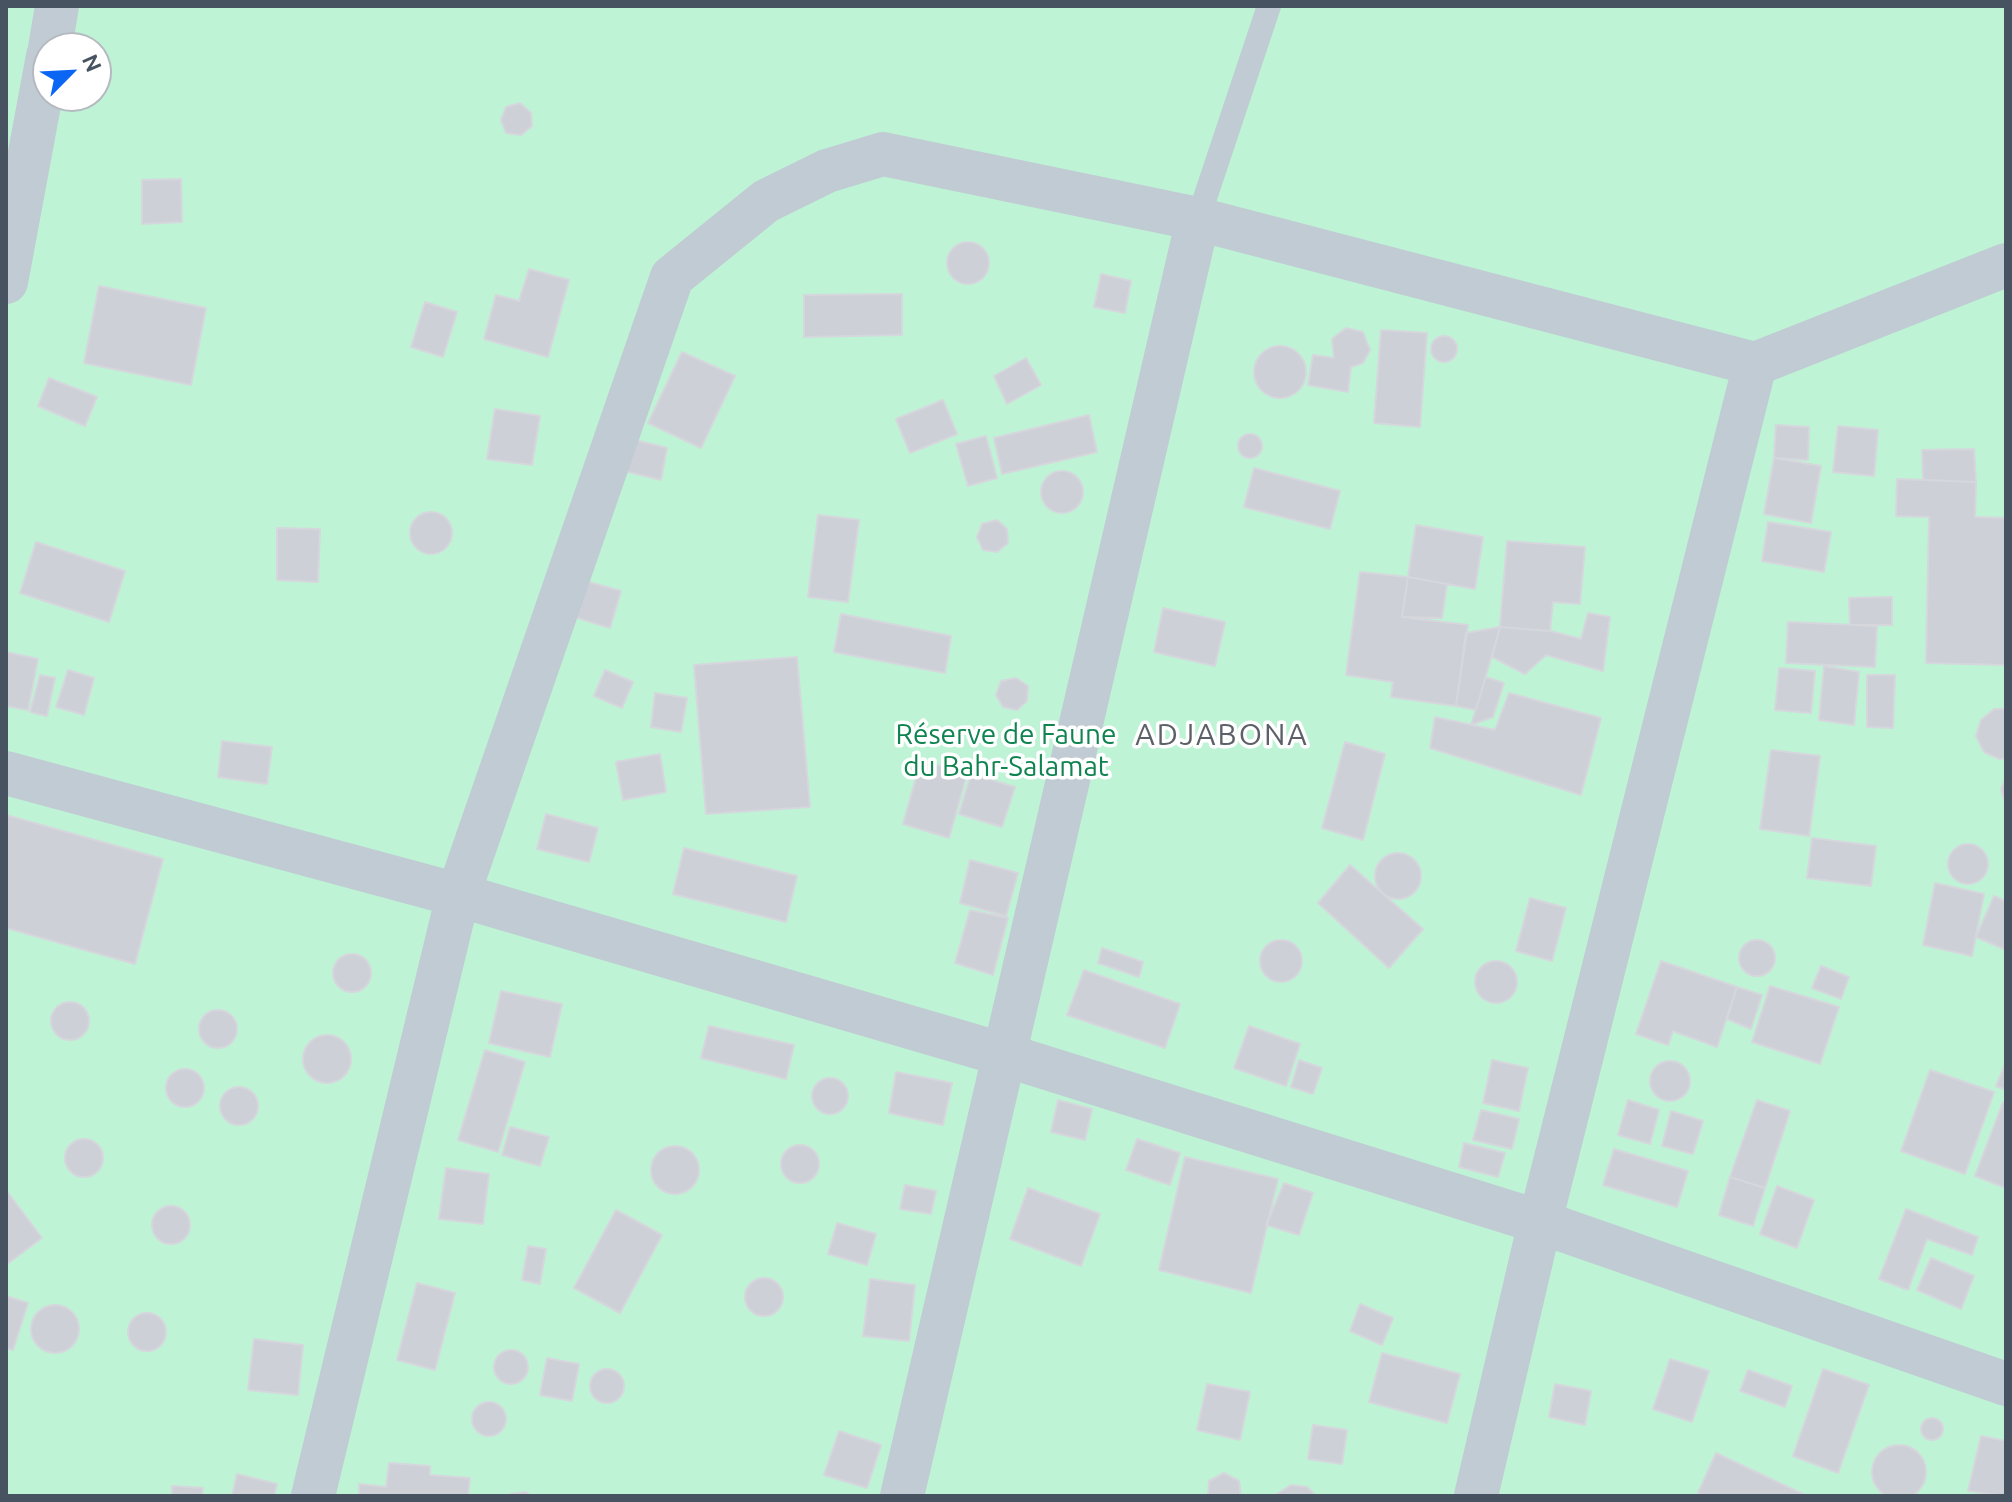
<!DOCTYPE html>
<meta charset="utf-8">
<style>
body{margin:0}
#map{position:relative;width:2012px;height:1502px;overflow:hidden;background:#f4f1f1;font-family:Ubuntu,sans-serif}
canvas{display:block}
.frame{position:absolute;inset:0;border:8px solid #475361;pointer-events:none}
.north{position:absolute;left:32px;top:32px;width:80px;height:80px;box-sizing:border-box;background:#fff;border:2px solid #b5bac0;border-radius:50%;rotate:66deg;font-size:22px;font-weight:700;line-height:32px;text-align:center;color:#475361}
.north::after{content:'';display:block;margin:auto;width:28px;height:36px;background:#0b66f4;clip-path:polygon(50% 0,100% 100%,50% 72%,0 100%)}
</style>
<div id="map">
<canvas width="2012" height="1502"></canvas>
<div class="frame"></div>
<div class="north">N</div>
</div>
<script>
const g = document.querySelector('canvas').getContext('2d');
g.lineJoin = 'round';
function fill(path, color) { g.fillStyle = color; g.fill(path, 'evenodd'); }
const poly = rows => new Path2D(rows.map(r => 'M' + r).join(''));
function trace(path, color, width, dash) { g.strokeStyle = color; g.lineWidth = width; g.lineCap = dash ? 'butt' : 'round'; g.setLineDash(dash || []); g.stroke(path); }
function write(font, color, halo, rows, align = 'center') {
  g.font = font + ' Ubuntu,sans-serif'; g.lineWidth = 7; g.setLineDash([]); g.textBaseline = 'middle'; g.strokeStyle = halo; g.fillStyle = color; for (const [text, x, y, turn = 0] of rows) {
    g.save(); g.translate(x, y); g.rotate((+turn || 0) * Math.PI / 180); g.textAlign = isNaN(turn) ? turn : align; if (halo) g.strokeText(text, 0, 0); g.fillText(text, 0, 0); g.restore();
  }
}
const green = poly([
 [6,6,2006,6,2006,1496,6,1496],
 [48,48,96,48,96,96,48,96]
]);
const building = poly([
 [520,103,531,113,532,126,521,135,506,133,501,120,506,107,520,103],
 [181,179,182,222,142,224,142,180,181,179],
 '947 263a21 21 0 1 1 42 0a21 21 0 1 1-42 0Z',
 [529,269,569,280,548,357,484,339,496,295,519,301,529,269],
 [1101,274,1131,281,1125,313,1094,307,1101,274],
 [99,286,206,308,191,385,84,363,99,286],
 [902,294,902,335,804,337,804,295,902,294],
 [425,302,457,312,443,357,411,347,425,302],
 [1346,328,1363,332,1370,350,1363,363,1351,367,1348,392,1308,385,1313,355,1334,358,1332,339,1346,328],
 [1381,330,1427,333,1420,427,1374,423,1381,330],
 '1431 349a13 13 0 1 1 26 0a13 13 0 1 1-26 0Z',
 '1254 372a26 26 0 1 1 52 0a26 26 0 1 1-52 0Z',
 [682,352,735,376,701,448,648,423,682,352],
 [1026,358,1041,385,1007,404,994,376,1026,358],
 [49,378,97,397,85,426,38,406,49,378],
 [943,400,957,434,910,453,896,419,943,400],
 [495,409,540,416,532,465,487,459,495,409],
 [1089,415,1097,452,1002,474,994,438,1089,415],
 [1776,425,1809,427,1808,460,1774,458,1776,425],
 [1838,426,1878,430,1874,476,1833,472,1838,426],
 '1238 446a12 12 0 1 1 24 0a12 12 0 1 1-24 0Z',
 [986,436,997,478,968,486,956,444,986,436],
 [631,439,667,448,661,480,624,471,631,439],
 [1974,449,1976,482,1923,480,1922,450,1974,449],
 [1774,458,1821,466,1811,523,1764,514,1774,458],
 [1254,468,1340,491,1330,529,1244,507,1254,468],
 '1041 492a21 21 0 1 1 42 0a21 21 0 1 1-42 0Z',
 [1897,479,1976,482,1975,517,2006,518,2006,665,1926,663,1929,517,1896,516,1897,479],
 '410 533a21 21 0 1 1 42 0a21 21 0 1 1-42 0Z',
 [818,515,859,520,848,602,808,597,818,515],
 [997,520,1007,529,1008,543,997,552,983,550,977,537,982,524,997,520],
 [1768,522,1831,532,1824,572,1762,561,1768,522],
 [1416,525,1483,537,1475,589,1408,577,1416,525],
 [277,528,320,529,318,582,277,580,277,528],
 [1507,541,1585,547,1580,604,1553,602,1550,631,1500,627,1507,541],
 [36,542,125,571,109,622,20,593,36,542],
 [1360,572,1408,577,1402,617,1468,625,1456,706,1391,697,1393,682,1346,675,1360,572],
 [1408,577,1447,584,1442,618,1402,617,1408,577],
 [582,580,621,591,610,628,571,616,582,580],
 [1892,597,1892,625,1850,625,1849,598,1892,597],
 [1163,608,1225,622,1215,666,1154,652,1163,608],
 [1588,613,1610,617,1603,671,1546,655,1525,674,1492,657,1500,627,1550,631,1581,639,1588,613],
 [841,614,951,636,945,673,834,652,841,614],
 [1788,622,1877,626,1875,667,1786,663,1788,622],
 [1500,627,1476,710,1456,706,1466,633,1500,627],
 [6,652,38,659,28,710,6,706,6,652],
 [797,657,810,807,706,814,694,665,797,657],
 [1824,666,1859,672,1854,725,1819,720,1824,666],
 [1779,668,1815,671,1811,713,1775,710,1779,668],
 [68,670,94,678,84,715,56,707,68,670],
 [605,670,633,682,622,708,594,696,605,670],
 [40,675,55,678,47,716,30,712,40,675],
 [1867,675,1895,675,1893,728,1867,727,1867,675],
 [1486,677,1504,683,1493,717,1471,725,1486,677],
 [1016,678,1028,686,1027,701,1017,710,1003,707,996,695,1001,681,1016,678],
 [655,693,687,698,681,732,651,727,655,693],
 [1509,693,1601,718,1581,795,1430,748,1435,717,1495,730,1509,693],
 [1994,709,2006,709,2006,758,2000,759,1984,752,1976,736,1981,720,1994,709],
 [222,741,272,747,267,784,218,777,222,741],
 [1345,742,1385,754,1363,840,1322,828,1345,742],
 [1771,750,1820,756,1809,836,1760,829,1771,750],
 [660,754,666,792,623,800,616,762,660,754],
 [921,760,967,774,949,838,903,824,921,760],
 [971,774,1015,787,1002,827,959,814,971,774],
 [2006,776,2006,804,2001,790,2006,776],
 [546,814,598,828,589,862,537,849,546,814],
 [6,815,163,859,135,964,6,928,6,815],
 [1812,838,1876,846,1871,886,1807,878,1812,838],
 '1948 864a20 20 0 1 1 40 0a20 20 0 1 1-40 0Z',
 [684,848,797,876,786,922,673,894,684,848],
 '1375 876a23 23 0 1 1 46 0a23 23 0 1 1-46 0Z',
 [970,860,1018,873,1006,916,960,903,970,860],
 [1350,865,1423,929,1389,968,1318,903,1350,865],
 [1935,883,1984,894,1972,956,1923,945,1935,883],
 [1994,896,2006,901,2006,950,1976,937,1994,896],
 [1530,898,1566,908,1552,961,1516,951,1530,898],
 [970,910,1008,918,993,975,955,963,970,910],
 '1739 958a18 18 0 1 1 36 0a18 18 0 1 1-36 0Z',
 '1260 961a21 21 0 1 1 42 0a21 21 0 1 1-42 0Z',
 [1102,948,1143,962,1139,977,1098,963,1102,948],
 '333 973a19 19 0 1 1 38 0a19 19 0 1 1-38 0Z',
 '1475 982a21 21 0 1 1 42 0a21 21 0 1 1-42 0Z',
 [1661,961,1737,987,1717,1047,1673,1031,1668,1045,1636,1034,1661,961],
 [1821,966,1849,977,1841,999,1812,988,1821,966],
 [1084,970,1180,1004,1165,1048,1067,1015,1084,970],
 [1770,986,1839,1007,1820,1064,1752,1042,1770,986],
 [1737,987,1762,995,1751,1029,1727,1019,1737,987],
 [501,991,562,1004,550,1057,489,1043,501,991],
 '51 1021a19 19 0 1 1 38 0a19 19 0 1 1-38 0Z',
 '199 1029a19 19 0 1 1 38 0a19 19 0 1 1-38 0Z',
 [709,1026,794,1045,786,1079,701,1058,709,1026],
 [1249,1026,1300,1044,1286,1086,1234,1068,1249,1026],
 '303 1059a24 24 0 1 1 48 0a24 24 0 1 1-48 0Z',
 [485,1050,525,1062,498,1152,458,1140,485,1050],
 [1299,1060,1322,1068,1313,1094,1291,1087,1299,1060],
 [1492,1060,1528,1068,1519,1111,1483,1103,1492,1060],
 '1650 1081a20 20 0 1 1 40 0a20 20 0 1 1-40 0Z',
 [2006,1062,2006,1090,1996,1086,2006,1062],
 '166 1088a19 19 0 1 1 38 0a19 19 0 1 1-38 0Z',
 [1930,1070,1994,1092,1965,1174,1901,1151,1930,1070],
 [896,1072,952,1083,943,1125,889,1113,896,1072],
 '812 1096a18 18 0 1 1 36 0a18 18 0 1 1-36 0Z',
 '220 1106a19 19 0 1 1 38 0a19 19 0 1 1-38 0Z',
 [1058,1100,1092,1109,1085,1140,1051,1132,1058,1100],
 [1628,1100,1659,1110,1650,1144,1618,1135,1628,1100],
 [1757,1100,1790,1111,1765,1188,1730,1177,1757,1100],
 [2003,1102,2006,1103,2006,1188,1975,1176,2003,1102],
 [1481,1110,1519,1119,1512,1149,1473,1140,1481,1110],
 [1671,1111,1703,1121,1693,1154,1662,1146,1671,1111],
 [510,1127,549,1137,540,1166,502,1155,510,1127],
 '65 1158a19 19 0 1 1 38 0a19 19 0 1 1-38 0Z',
 [1137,1139,1180,1153,1170,1185,1126,1170,1137,1139],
 [1464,1143,1505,1153,1498,1177,1459,1167,1464,1143],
 '781 1164a19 19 0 1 1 38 0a19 19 0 1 1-38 0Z',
 '651 1170a24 24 0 1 1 48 0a24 24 0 1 1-48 0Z',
 [1614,1149,1688,1171,1677,1207,1603,1185,1614,1149],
 [1185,1157,1278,1179,1251,1293,1159,1270,1185,1157],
 [446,1168,489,1174,483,1224,439,1219,446,1168],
 [1730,1177,1765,1188,1753,1226,1719,1215,1730,1177],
 [1284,1183,1313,1193,1299,1235,1266,1225,1284,1183],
 [905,1185,936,1191,931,1214,900,1209,905,1185],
 [1777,1186,1814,1200,1797,1248,1760,1234,1777,1186],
 [1028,1188,1100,1214,1081,1266,1010,1239,1028,1188],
 [6,1190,42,1238,6,1265,6,1190],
 '152 1225a19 19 0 1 1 38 0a19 19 0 1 1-38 0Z',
 [1906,1209,1978,1237,1972,1255,1927,1239,1908,1290,1879,1279,1906,1209],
 [616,1210,662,1235,620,1313,574,1288,616,1210],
 [837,1223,876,1234,867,1265,828,1254,837,1223],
 [528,1246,546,1249,540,1284,522,1280,528,1246],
 [1931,1258,1974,1276,1961,1309,1917,1290,1931,1258],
 '745 1297a19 19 0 1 1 38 0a19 19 0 1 1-38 0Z',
 [870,1279,915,1285,909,1341,863,1336,870,1279],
 [417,1283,455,1293,435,1370,397,1360,417,1283],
 [6,1296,28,1303,13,1350,6,1348,6,1296],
 [1360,1304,1393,1318,1382,1345,1350,1331,1360,1304],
 '31 1329a24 24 0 1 1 48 0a24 24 0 1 1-48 0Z',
 '128 1332a19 19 0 1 1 38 0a19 19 0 1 1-38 0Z',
 [254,1339,303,1345,298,1395,248,1390,254,1339],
 '494 1367a17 17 0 1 1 34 0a17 17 0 1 1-34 0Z',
 [1382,1353,1460,1374,1447,1423,1369,1402,1382,1353],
 [547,1358,579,1364,572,1401,540,1395,547,1358],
 [1670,1359,1709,1371,1692,1422,1653,1409,1670,1359],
 [1823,1369,1869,1385,1838,1473,1793,1456,1823,1369],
 '590 1386a17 17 0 1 1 34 0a17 17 0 1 1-34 0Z',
 [1748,1370,1792,1386,1785,1407,1740,1391,1748,1370],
 [1207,1384,1250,1392,1240,1440,1197,1430,1207,1384],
 [1555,1384,1591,1391,1585,1425,1549,1417,1555,1384],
 '472 1419a17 17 0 1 1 34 0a17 17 0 1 1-34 0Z',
 '1921 1429a11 11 0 1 1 22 0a11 11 0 1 1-22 0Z',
 [1313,1425,1347,1430,1342,1464,1308,1459,1313,1425],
 [839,1431,881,1445,867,1488,824,1475,839,1431],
 [1981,1436,2006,1441,2006,1496,1968,1491,1981,1436],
 '1872 1472a27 27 0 1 1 54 0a27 27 0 1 1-54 0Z',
 [1716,1453,1807,1496,1705,1496,1698,1493,1716,1453],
 [389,1463,430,1466,430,1475,470,1478,468,1496,359,1496,359,1484,386,1487,389,1463],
 [1224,1473,1239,1481,1241,1496,1208,1496,1209,1481,1224,1473],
 [237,1474,277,1484,274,1496,232,1496,237,1474],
 [1291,1485,1307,1487,1316,1496,1274,1496,1291,1485],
 [172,1486,203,1488,202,1496,172,1496,172,1486],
 [526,1492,531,1496,509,1496,511,1494,526,1492]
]);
const lane = poly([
 [1198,219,1269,6]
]);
const street = poly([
 [50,48,57,6],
 [6,282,48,56],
 [6,773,458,895,1005,1055,1540,1222,2006,1384],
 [313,1496,458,895,672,277,766,201,827,171,883,154,1198,219,1755,364],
 [902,1496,1198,219],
 [1476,1496,1540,1222,1755,364,2006,265]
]);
const parkNames = [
 ["Réserve de Faune",1006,735],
 ["du Bahr-Salamat",1006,767]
];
const neighbourhoodNames = [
 ["ADJABONA",1222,735]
];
fill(green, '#bef3d5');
fill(building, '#cdd0d6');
trace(building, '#d5d7dd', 2);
trace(lane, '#c1cbd4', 24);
trace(street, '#c1cbd4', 44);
write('28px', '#108450', '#fff', parkNames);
g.letterSpacing = '2px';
write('30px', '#5d6167', '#fff', neighbourhoodNames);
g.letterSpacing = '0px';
</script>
